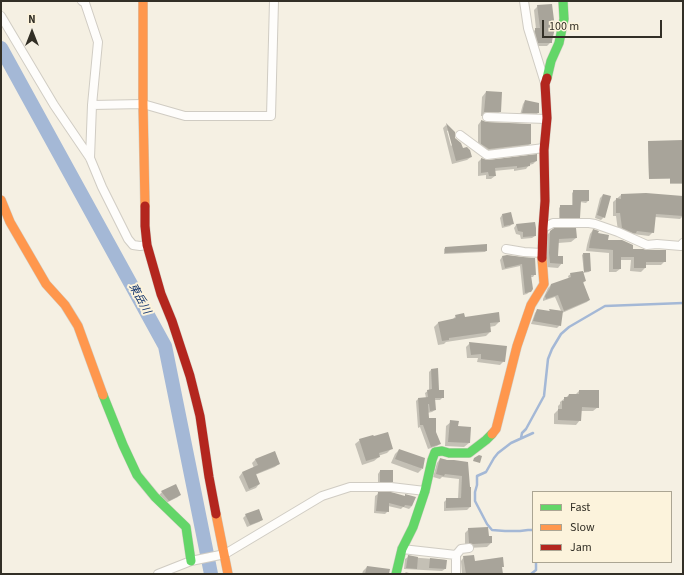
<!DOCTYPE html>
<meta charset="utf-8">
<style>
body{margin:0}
#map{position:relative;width:684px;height:575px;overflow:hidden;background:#f5f0e3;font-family:"Source Sans 3",sans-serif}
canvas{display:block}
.frame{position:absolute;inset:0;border:2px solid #322f26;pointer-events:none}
.legend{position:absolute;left:532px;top:491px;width:140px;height:72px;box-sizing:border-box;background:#fcf3dc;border:1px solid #aba593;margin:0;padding:5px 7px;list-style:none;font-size:12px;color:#322f26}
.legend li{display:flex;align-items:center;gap:8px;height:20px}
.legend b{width:20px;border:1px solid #aba593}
.north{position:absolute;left:12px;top:12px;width:40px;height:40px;-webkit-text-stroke:3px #fcf3dc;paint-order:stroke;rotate:0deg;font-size:11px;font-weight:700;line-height:16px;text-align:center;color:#322f26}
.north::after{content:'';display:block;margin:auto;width:14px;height:18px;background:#322f26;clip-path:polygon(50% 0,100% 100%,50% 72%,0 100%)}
.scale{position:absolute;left:542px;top:20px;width:120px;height:18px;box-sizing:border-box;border:2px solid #322f26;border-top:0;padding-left:5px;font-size:12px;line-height:14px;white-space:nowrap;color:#322f26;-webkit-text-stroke:3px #fcf3dc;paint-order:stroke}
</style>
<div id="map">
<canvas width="684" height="575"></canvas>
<div class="frame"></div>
<ul class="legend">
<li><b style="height:5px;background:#63d668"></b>Fast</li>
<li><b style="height:5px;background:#ff974d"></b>Slow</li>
<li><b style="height:5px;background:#b3261e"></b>Jam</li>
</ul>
<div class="north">N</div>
<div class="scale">100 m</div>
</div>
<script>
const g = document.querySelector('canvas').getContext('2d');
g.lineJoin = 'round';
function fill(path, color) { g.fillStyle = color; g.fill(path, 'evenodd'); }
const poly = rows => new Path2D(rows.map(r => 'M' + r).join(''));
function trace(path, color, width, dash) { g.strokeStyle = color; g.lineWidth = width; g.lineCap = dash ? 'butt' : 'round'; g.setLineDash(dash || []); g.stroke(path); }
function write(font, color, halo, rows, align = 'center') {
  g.font = font + ' "Source Sans 3","Noto Sans JP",sans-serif'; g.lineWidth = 4; g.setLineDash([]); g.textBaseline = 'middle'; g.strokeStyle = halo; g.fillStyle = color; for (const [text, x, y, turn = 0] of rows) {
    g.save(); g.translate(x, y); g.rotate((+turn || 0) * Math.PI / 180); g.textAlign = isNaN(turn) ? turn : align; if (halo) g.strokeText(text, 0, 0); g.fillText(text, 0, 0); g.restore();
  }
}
const shadow = poly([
 [538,6,551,42,547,46,535,46,532,33,536,29,534,10],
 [486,92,500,112,495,116,481,116,482,97],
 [525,101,538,113,535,116,520,115,523,104],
 [481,121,530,144,527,148,484,153,478,148,478,125],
 [446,125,454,133,454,138,462,149,471,157,467,160,452,164,443,128],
 [449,130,452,140,452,145,451,146,447,131],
 [683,141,683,184,670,184,670,179,649,179,648,143,649,142],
 [481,159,488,161,536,161,533,164,529,165,526,169,514,171,514,169,494,171,495,176,491,179,486,179,486,175,478,176,478,162],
 [574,191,588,201,586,203,580,202,579,217,578,219,559,219,559,208,561,206,572,206,572,193],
 [603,195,604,217,601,220,595,218,600,198],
 [621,195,683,197,683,216,680,219,655,217,653,232,649,236,633,234,632,236,618,231,616,216,613,216,613,202],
 [502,215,513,223,510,226,502,228,500,218],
 [534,223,535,236,532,238,521,239,520,235,516,234,514,228,516,225],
 [593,230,607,241,665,261,661,265,645,265,645,268,641,272,630,271,631,260,620,260,620,269,616,272,609,272,609,253,586,251,587,245,590,234],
 [550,232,576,238,571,242,558,243,557,257,562,263,558,268,546,267,546,236],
 [445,248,486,251,485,252,444,254,444,249],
 [583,254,590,271,589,272,583,273,585,281,583,283,589,300,587,302,562,313,560,325,557,328,531,324,535,313,537,310,548,312,550,310,561,311,555,297,543,301,543,299,548,288,551,285,569,279,568,276,571,274,584,272,582,255],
 [502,257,523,258,535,274,533,277,530,277,530,291,527,294,523,295,520,266,502,270,500,260],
 [456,316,464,318,499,322,495,326,489,327,490,332,486,336,446,342,444,344,438,345,434,327,438,323,452,320],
 [470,343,504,361,500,365,477,362,478,358,467,358,466,347],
 [431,370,438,391,443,397,440,400,434,400,435,410,432,412,427,413,428,419,435,432,440,444,437,446,428,449,420,427,418,428,416,401,418,399,426,398,425,393,429,390,429,372],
 [579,391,598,407,593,411,581,411,580,420,576,425,554,424,554,414,558,410,558,406,560,404,560,402,569,395,575,395],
 [451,422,457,427,470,428,469,443,464,447,445,446,446,426],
 [360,440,391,449,387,453,378,456,379,457,374,461,362,465,355,444],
 [399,450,422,469,418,473,391,463,395,454],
 [256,459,279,464,275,467,255,475,259,484,256,488,246,492,239,477,242,473,254,468,252,463],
 [440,459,467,463,470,507,467,510,444,511,444,502,447,499,458,499,459,479,442,477,440,479,433,477,437,463],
 [380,471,392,481,389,484,378,484,378,474],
 [162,492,180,494,178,497,166,503,159,495],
 [378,494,404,497,405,496,412,506,409,509,403,507,401,509,388,506,388,511,385,514,374,513,375,496],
 [246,515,262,520,259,522,247,527,243,518],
 [469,529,488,537,491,543,487,547,468,548,465,547,465,533],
 [408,557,446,560,445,569,442,571,404,569,405,559],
 [464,557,474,562,501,568,502,574,462,574,461,561],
 [367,567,388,574,362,574,363,571],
 [406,572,412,574,404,574]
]);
const stream = poly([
 [533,433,511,443,498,453,494,458,486,472,477,476,477,485,475,492,475,501,487,524,492,530,505,531,520,531,528,530,533,530],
 [521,438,522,433,526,429,544,396,548,359,552,349,561,334,569,327,605,306,683,303],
 [531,574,536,570,536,562]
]);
const river = poly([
 [1,48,165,346,211,574]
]);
const building = poly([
 [552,4,555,28,552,41,552,43,538,43,535,32,535,28,540,28,537,5],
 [486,91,502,92,501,112,484,112],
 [525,100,539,103,539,113,522,113],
 [481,120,487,122,531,124,531,144,489,149,481,144],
 [446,123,455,132,455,138,461,143,463,148,467,147,470,150,472,157,456,161],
 [683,140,683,183,670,183,670,178,649,179,648,141],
 [537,154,537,161,530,163,530,166,517,168,517,166,495,168,496,176,489,176,488,172,481,173,481,158,488,160],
 [573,190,589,190,589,201,581,201,580,218,560,218,560,205,573,205],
 [646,193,683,196,683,216,656,214,654,233,637,231,636,233,633,233,622,228,620,213,616,213,616,198,621,199,621,194],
 [603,194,611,196,605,218,597,215],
 [511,212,514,224,504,226,502,214],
 [535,222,536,228,536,236,523,237,523,232,518,231,516,224],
 [554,228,576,228,577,238,559,239,558,256,563,256,563,264,550,263,549,253,550,231],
 [593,229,599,231,598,233,609,235,608,240,622,240,633,245,633,249,643,249,647,250,666,250,666,262,646,262,646,268,634,268,634,257,621,257,621,269,613,269,613,250,589,248,590,241],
 [487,244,487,251,445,253,445,247],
 [583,253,590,253,591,271,584,272],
 [507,255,523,257,535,258,536,275,531,275,533,289,531,292,525,293,522,264,505,268,502,256],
 [583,271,586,281,583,282,590,300,564,311,558,295,546,299,545,296,550,288,551,284,571,277,570,273],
 [537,309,550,311,549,309,563,311,561,326,533,321],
 [499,312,500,322,490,323,491,332,449,338,449,340,442,341,438,322,456,318,455,315,464,313,465,317],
 [469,342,507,346,505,362,481,359,481,354,471,355],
 [438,368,439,390,444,390,444,398,435,398,436,410,430,411,429,404,428,404,429,418,436,418,436,432,441,444,431,447,423,425,420,425,418,398,428,397,427,390,432,389,431,369],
 [579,390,599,390,599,408,582,407,581,421,558,420,558,409,562,409,562,401,564,401,564,397,568,397,569,394,579,394],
 [450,420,459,421,458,426,471,427,470,443,448,442],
 [388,432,393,449,379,453,380,457,366,461,359,439,373,435,374,436],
 [399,449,425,458,423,469,395,459],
 [275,451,280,464,256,474,260,484,249,489,242,472,258,465,255,459],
 [479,455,482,456,480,463,473,461,474,458],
 [440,458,447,460,454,460,468,462,470,487,471,487,471,507,446,508,446,498,461,498,462,476,445,474,444,476,436,474],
 [380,470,393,470,393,482,380,482],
 [176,484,181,495,169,501,164,495,161,491],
 [378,492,391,492,405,496,405,494,416,497,412,506,405,505,404,507,389,503,389,512,376,511],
 [259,509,263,520,250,525,245,514],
 [488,527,489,536,492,536,492,543,473,544,469,543,468,528],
 [408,555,418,557,417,569,406,568],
 [474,555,475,561,503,557,504,567,502,567,503,574,466,574,463,556],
 [430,558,447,560,446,569,429,568],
 [367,566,390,569,389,574,365,574]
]);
const street = poly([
 [82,1,85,3,98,42,92,105],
 [524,1,528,28,545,83],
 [1,16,54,105,90,158,102,187,128,239,133,245,140,246,147,245],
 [487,117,546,119],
 [460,135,487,155,544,148],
 [90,158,92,105,143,104,185,116,271,116,274,1],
 [543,228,553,223,589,223,595,224,618,232,647,245,657,244,681,246,683,243],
 [506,249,524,252,542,253],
 [402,549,456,555,461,549,469,548],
 [456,555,456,574],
 [158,574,191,561,225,554,322,496,350,487,391,487,425,491]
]);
const fast = poly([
 [547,78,551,61,559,43,564,19,563,1],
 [103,395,123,445,137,475,155,497,186,527,191,561],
 [396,574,402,549,413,527,425,491,432,460,435,452,442,451,449,453,469,453,486,440,492,434]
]);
const slow = poly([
 [143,1,143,104,145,206],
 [1,200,10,222,46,284,65,305,78,326,103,395],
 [492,434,496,429,517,346,531,305,544,284,542,258],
 [216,514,228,574]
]);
const jam = poly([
 [145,206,145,226,147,245,161,294,172,321,190,376,200,416,209,477,216,514],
 [542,258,543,228,545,201,544,150,547,118,545,84,547,78]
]);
const waterNames = [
 ["東岳川",139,299,61]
];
fill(shadow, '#0003');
trace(stream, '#a4b8d6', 2.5);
trace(river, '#a4b8d6', 14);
fill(building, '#a8a49a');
trace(street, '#d0ccc3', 10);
trace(fast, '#d0ccc3', 10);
trace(slow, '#d0ccc3', 10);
trace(jam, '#d0ccc3', 10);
trace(street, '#fefdfb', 8);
trace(fast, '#63d668', 9);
trace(slow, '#ff974d', 9);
trace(jam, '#b3261e', 9);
write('italic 11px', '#0f326d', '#fcf3dc', waterNames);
</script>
